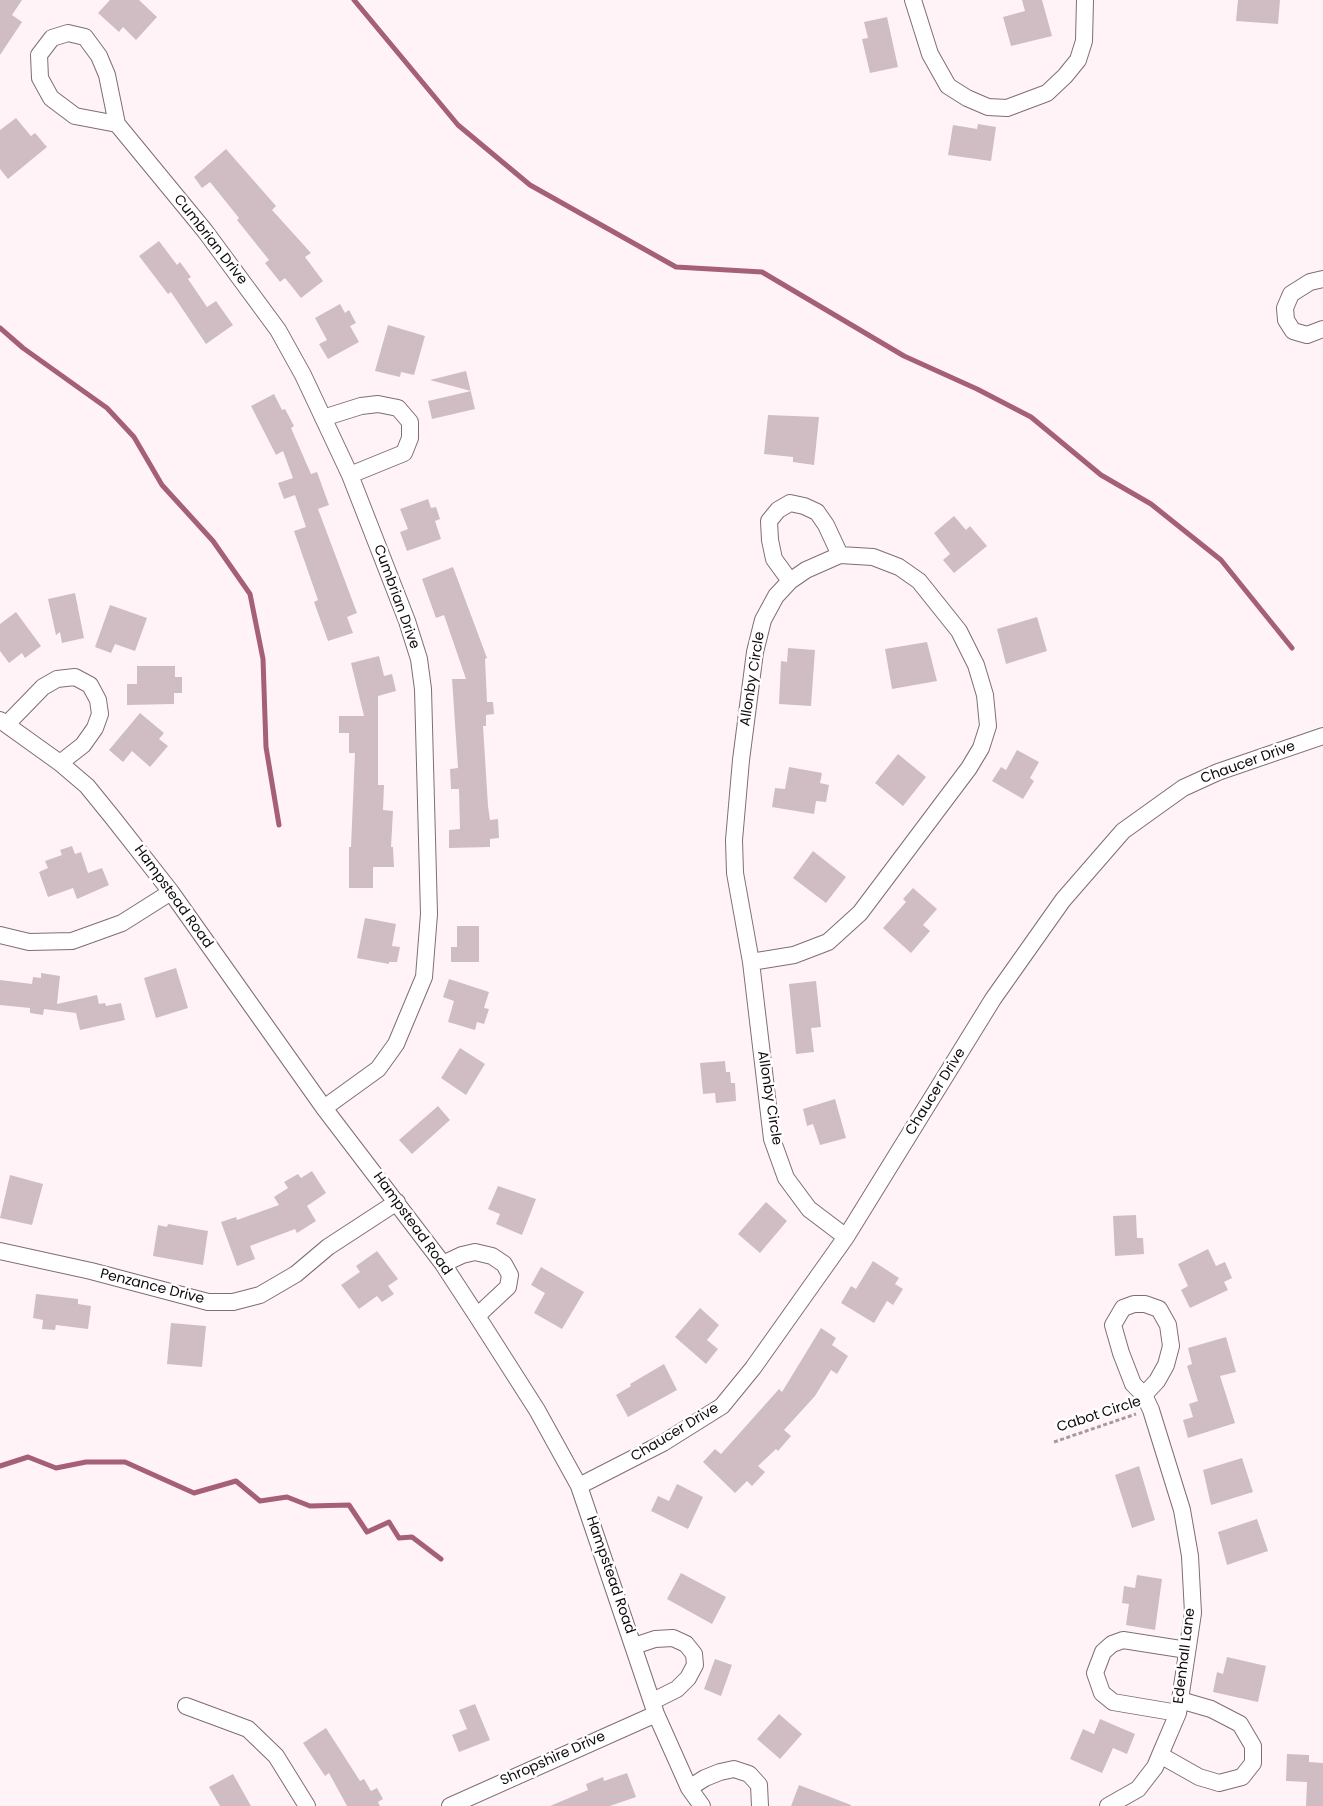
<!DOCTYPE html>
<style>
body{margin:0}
canvas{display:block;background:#fff3f7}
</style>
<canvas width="1323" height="1806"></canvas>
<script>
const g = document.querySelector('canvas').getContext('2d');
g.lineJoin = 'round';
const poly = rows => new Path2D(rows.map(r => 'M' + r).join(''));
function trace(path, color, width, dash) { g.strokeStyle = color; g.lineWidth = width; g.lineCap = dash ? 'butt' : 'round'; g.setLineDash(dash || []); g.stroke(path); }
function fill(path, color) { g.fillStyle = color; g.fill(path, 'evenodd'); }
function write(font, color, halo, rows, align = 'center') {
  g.font = font + ' Poppins,sans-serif'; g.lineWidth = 5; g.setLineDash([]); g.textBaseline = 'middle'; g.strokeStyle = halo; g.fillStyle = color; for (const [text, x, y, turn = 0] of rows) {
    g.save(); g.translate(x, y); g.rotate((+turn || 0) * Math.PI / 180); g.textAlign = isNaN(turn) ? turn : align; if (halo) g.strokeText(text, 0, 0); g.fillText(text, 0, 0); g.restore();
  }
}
const stream = poly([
 [354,0,458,125,530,185,676,267,762,272,904,356,977,389,1031,417,1101,475,1151,504,1221,560,1292,648],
 [0,328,23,348,107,408,134,437,162,485,213,541,250,594,263,659,266,747,279,825],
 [0,1466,28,1457,56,1468,86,1462,125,1462,194,1493,236,1481,260,1501,287,1497,310,1506,349,1505,367,1532,389,1522,399,1538,412,1537,441,1559]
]);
const building = poly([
 [0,0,22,0,12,15,22,22,0,55],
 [110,0,139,0,157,17,136,40,123,27,119,32,98,13],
 [1022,0,1042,0,1052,36,1011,46,1003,17,1025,11],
 [1238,0,1280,0,1278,24,1236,21],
 [887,17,898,67,870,73,862,39,868,38,864,22],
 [16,118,31,136,35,133,47,147,8,179,0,169,0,130],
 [978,124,996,127,991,161,948,155,953,125,977,129],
 [226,149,276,206,272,210,311,253,305,257,323,281,301,298,285,278,280,282,265,263,269,260,237,220,239,218,210,182,202,188,194,177],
 [159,241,177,265,180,262,191,277,188,279,207,307,216,301,233,325,206,344,171,292,168,294,139,256],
 [340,304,345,313,349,310,356,323,350,326,359,342,328,359,319,344,327,340,315,318],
 [388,325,425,336,414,375,401,372,400,377,375,371],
 [466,371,475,409,432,419,428,401,471,391,430,380],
 [274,394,282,410,285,409,294,426,291,428,311,474,317,472,329,505,318,509,357,613,347,617,353,633,328,641,314,602,318,600,294,531,306,527,295,495,284,499,278,483,293,478,283,451,276,455,251,406],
 [768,415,819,417,814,465,793,462,793,457,764,454],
 [428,499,431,508,436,507,440,519,435,521,441,539,407,551,400,532,408,529,400,509],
 [954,516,966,530,970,526,987,546,954,573,943,560,950,554,934,533],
 [453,567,487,658,485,659,487,702,493,702,494,714,486,715,486,726,483,726,488,806,490,820,498,819,499,838,490,839,490,847,449,848,449,830,460,829,459,789,451,789,450,769,458,768,452,679,466,679,444,615,436,618,422,579],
 [75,593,84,638,62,643,60,632,56,635,48,599],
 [110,605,147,618,135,651,115,644,111,653,95,647],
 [16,612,41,646,25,658,22,653,9,663,0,651,0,624],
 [1037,617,1047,651,1006,664,997,629],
 [927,642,937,681,892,689,885,649],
 [788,648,815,650,811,706,779,704,781,661,787,662],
 [379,656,384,676,392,674,396,691,378,696,378,785,384,785,383,810,393,811,391,847,393,847,394,867,373,867,373,888,349,888,349,847,351,847,355,753,349,753,349,733,339,733,339,716,364,716,351,663],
 [137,666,175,666,175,677,182,677,182,693,174,693,174,704,127,705,127,684,137,684],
 [140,713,164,733,159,739,168,746,150,767,132,751,123,762,109,750],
 [1017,750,1039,762,1030,778,1034,781,1023,799,992,781,1001,767,1006,770],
 [898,754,926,777,903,806,875,783],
 [789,767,822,773,820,783,829,785,826,802,816,801,814,814,772,807,775,788,785,789],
 [72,846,75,854,81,852,88,873,102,868,109,885,77,899,73,888,48,897,39,872,48,868,45,861,62,855,60,850],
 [813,851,846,877,826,903,793,878],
 [913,888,937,909,923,925,930,931,911,953,883,928,906,902,903,899],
 [365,918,396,924,392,946,400,947,397,962,389,962,389,964,357,958],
 [457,926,479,926,479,962,451,962,451,947,457,947],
 [176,968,188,1008,156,1018,144,978],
 [41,973,60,976,57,1004,97,995,99,1004,105,1003,106,1006,121,1003,125,1020,80,1030,76,1013,44,1009,43,1015,30,1013,30,1008,0,1005,0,980,32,984,33,977,41,978],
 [449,979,489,992,484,1008,489,1009,484,1024,477,1022,475,1030,448,1022,454,1001,443,997],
 [816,981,821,1027,811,1028,814,1052,796,1054,789,984],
 [460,1048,485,1064,466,1095,441,1078],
 [725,1061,726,1072,730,1072,731,1083,735,1083,736,1101,716,1103,715,1093,703,1094,700,1063],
 [835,1099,846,1138,820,1145,813,1124,807,1126,803,1109],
 [438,1106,450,1120,412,1154,399,1140],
 [312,1171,326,1193,307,1206,316,1221,297,1233,295,1229,250,1246,255,1259,237,1266,221,1222,236,1217,237,1220,279,1205,274,1197,288,1188,284,1182,298,1174,301,1178],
 [10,1175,43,1184,32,1225,0,1218],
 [498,1186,536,1199,522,1235,496,1224,500,1214,488,1209],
 [766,1202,787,1221,760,1253,738,1234],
 [1136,1215,1137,1238,1143,1238,1144,1254,1115,1256,1113,1216],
 [168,1224,208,1231,203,1265,153,1256,158,1225,167,1227],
 [1208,1249,1216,1266,1225,1262,1232,1278,1224,1282,1228,1290,1190,1308,1181,1290,1188,1286,1178,1264],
 [377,1251,398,1279,388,1286,394,1294,382,1302,377,1296,359,1309,341,1285,360,1272,356,1266],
 [873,1261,899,1278,895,1284,903,1289,893,1305,887,1301,874,1323,841,1303,851,1286,856,1289],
 [541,1267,584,1292,562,1329,534,1313,545,1293,531,1285],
 [36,1294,78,1299,78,1304,91,1306,88,1329,56,1325,55,1330,42,1329,43,1320,33,1318],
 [700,1308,719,1325,707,1340,718,1349,706,1364,675,1337],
 [171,1323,206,1326,202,1367,167,1364],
 [821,1328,836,1338,832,1345,848,1356,837,1374,831,1370,815,1396,784,1430,791,1436,778,1451,776,1449,758,1466,765,1472,752,1486,747,1481,735,1493,703,1462,715,1449,721,1454,779,1389,782,1392],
 [1226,1337,1236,1372,1220,1376,1235,1423,1188,1438,1183,1420,1193,1417,1189,1404,1198,1401,1187,1366,1192,1364,1188,1348],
 [664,1364,677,1390,628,1417,616,1395,631,1386,630,1384],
 [1242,1458,1253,1492,1211,1505,1203,1470],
 [1139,1466,1155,1520,1132,1528,1115,1475],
 [677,1484,703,1497,688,1529,651,1511,658,1496,669,1501],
 [1257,1519,1268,1551,1227,1565,1218,1532],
 [681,1573,726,1597,712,1624,667,1599],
 [1137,1575,1162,1579,1155,1630,1126,1625,1129,1604,1122,1603,1124,1586,1135,1588],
 [1227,1657,1266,1666,1258,1702,1213,1692,1217,1672,1223,1674],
 [715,1659,732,1665,721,1696,704,1689],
 [475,1704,490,1740,459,1752,452,1735,467,1729,459,1710],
 [779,1714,802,1734,780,1759,757,1739],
 [1100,1719,1135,1734,1127,1754,1113,1748,1102,1773,1070,1759,1083,1729,1094,1734],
 [326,1728,360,1781,364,1779,371,1791,377,1788,383,1799,378,1802,380,1806,347,1806,329,1773,325,1776,303,1743],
 [1287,1754,1309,1755,1309,1762,1323,1763,1323,1806,1306,1806,1307,1782,1286,1781],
 [627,1773,636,1797,610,1806,550,1806,588,1790,586,1784,603,1777,604,1781],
 [233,1774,251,1806,220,1806,209,1787],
 [799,1785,851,1805,851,1806,791,1806]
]);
const path = poly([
 [1054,1442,1136,1414]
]);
const minor = poly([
 [913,0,930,54,948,86,967,98,988,107,1007,108,1047,93,1065,76,1078,60,1084,41,1085,0],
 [117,124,75,116,51,98,40,78,39,55,52,38,68,33,85,37,99,56,107,75,117,124,205,231,278,330,303,375,350,475,407,621,419,659,423,689,429,914,424,977,396,1044,378,1069,324,1108],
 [1323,279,1310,282,1291,294,1285,308,1286,320,1293,331,1307,335,1323,329],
 [323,418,361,406,378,404,398,408,410,422,410,438,404,453,350,475],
 [790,581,774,559,770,540,769,521,778,510,790,503,804,506,817,512,826,525,840,555],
 [0,720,60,763,87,786,113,818,171,892,324,1108,443,1264,477,1316,537,1410,579,1486,656,1714,689,1788,702,1806],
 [7,724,43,687,57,679,75,677,90,685,98,700,100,714,95,728,83,745,60,763],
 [0,935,29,942,72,941,122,923,171,892],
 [751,962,794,955,828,942,860,913,969,768,981,748,988,726,985,695,976,665,959,631,919,581,899,567,873,557,840,555,806,570,790,581,776,596,763,620,755,652,741,760,734,840,735,873,751,962,772,1139,786,1178,809,1209,846,1237],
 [0,1251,91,1271,208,1302,233,1302,260,1295,296,1274,328,1247,397,1202],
 [443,1264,462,1255,475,1252,492,1256,504,1264,510,1275,508,1287,477,1316],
 [579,1486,663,1443,722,1406,753,1368,846,1237,993,999,1063,900,1123,831,1183,788,1218,772,1323,736],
 [634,1646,655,1639,673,1638,686,1644,694,1654,695,1665,688,1678,677,1689,653,1701],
 [186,1706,248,1729,276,1756,307,1806],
 [1178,1713,1113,1702,1102,1693,1095,1673,1103,1652,1112,1644,1123,1640,1187,1650],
 [1160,1755,1199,1777,1219,1783,1242,1777,1253,1763,1253,1746,1240,1724,1211,1709,1180,1700],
 [689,1788,705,1778,720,1772,734,1769,749,1774,759,1785,760,1806],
 [450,1806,656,1714],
 [1108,1806,1138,1789,1155,1767,1160,1755,1178,1713,1193,1613,1190,1556,1182,1510,1151,1410,1144,1395,1133,1384,1121,1353,1113,1325,1123,1308,1134,1304,1145,1304,1159,1309,1168,1325,1171,1346,1166,1365,1157,1381,1144,1395]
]);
const streetNames = [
 ["Cumbrian Drive",210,240,52],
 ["Cumbrian Drive",396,597,70],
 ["Allonby Circle",753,679,-81],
 ["Chaucer Drive",1248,763,-20],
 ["Hampstead Road",173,897,54],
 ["Chaucer Drive",936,1092,-58],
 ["Allonby Circle",769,1098,81],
 ["Hampstead Road",412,1224,54],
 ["Penzance Drive",152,1287,14],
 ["Cabot Circle",1099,1415,-18],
 ["Chaucer Drive",675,1433,-31],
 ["Hampstead Road",610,1575,71],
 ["Edenhall Lane",1185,1656,-83],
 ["Shropshire Drive",553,1759,-24]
];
trace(stream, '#a55f78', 5);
fill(building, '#d0bdc3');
trace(minor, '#7f6e73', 18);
trace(path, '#a59b9e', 3, [4, 2.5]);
trace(minor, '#fff', 16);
write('14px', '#110a0c', '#fff', streetNames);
</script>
